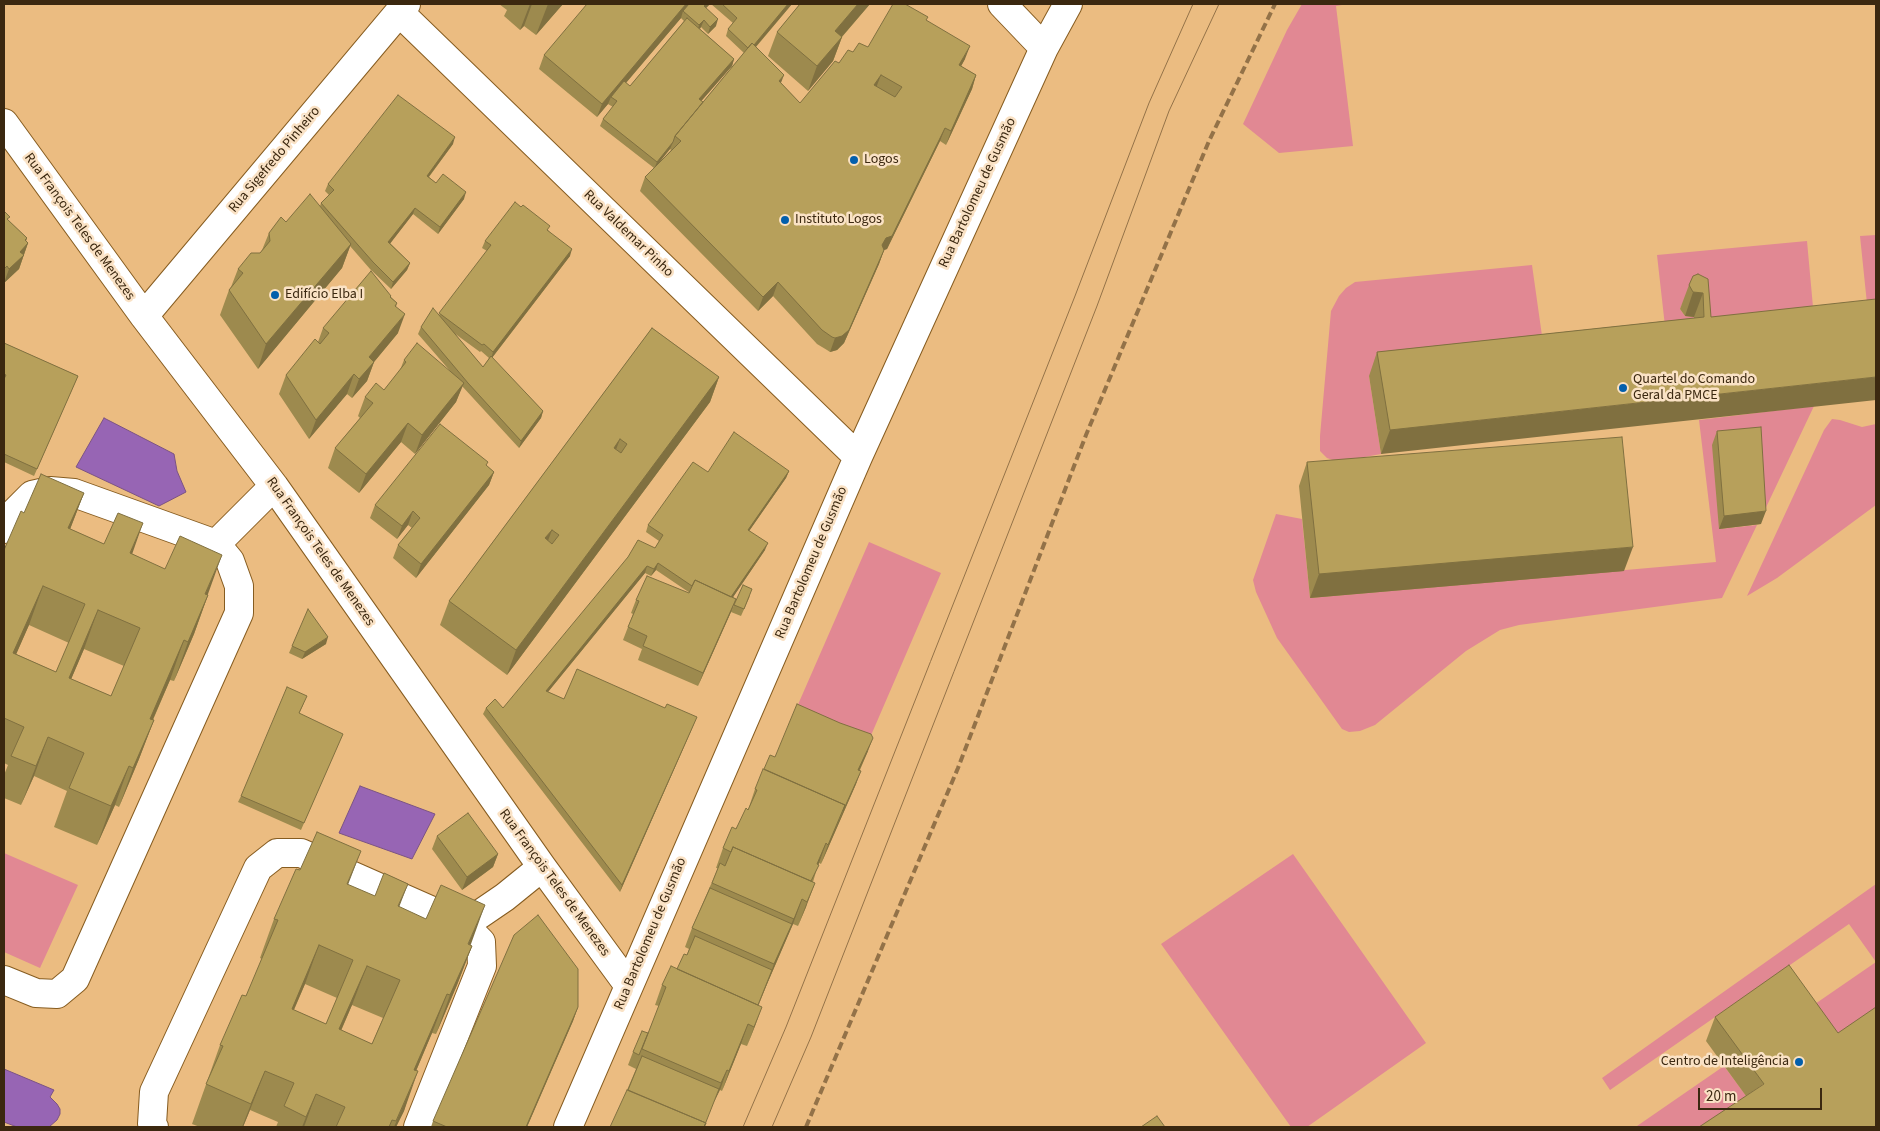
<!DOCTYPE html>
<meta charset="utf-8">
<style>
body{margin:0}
#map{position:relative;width:1880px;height:1131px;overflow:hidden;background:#ebbc81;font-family:"Source Sans 3",sans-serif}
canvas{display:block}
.frame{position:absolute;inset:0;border:5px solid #3b2810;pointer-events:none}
.scale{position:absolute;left:1698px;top:1088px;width:124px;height:22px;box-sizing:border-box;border:2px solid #3b2810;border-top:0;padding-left:6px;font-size:15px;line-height:18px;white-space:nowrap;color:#3b2810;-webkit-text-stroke:4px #fae2c5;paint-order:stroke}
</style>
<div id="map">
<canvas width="1880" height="1131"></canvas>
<div class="frame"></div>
<div class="scale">20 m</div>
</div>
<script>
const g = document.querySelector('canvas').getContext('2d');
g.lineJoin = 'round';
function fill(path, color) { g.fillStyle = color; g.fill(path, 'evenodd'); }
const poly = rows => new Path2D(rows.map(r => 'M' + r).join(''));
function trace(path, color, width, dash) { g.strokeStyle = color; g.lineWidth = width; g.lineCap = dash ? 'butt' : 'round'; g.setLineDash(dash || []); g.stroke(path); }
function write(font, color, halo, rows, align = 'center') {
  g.font = font + ' "Source Sans 3",sans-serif'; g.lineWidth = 5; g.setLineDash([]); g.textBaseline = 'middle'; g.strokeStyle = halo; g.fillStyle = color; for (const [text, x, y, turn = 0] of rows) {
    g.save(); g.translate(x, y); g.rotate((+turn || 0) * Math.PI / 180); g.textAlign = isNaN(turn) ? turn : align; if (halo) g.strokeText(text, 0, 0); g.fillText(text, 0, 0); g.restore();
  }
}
const green = poly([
 [1302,4,1348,4,1336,6,1353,146,1279,153,1243,124,1287,30],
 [1876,235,1876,335,1869,323,1860,236],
 [1807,241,1815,329,1702,341,1699,312,1684,300,1680,309,1685,316,1694,317,1696,341,1667,344,1657,255],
 [1532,265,1545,357,1369,376,1381,454,1338,462,1327,458,1320,451,1320,436,1331,311,1339,296,1346,288,1355,282],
 [1814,406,1761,518,1719,529,1757,525,1722,598,1519,625,1500,630,1466,651,1375,725,1360,731,1349,732,1342,729,1277,638,1256,592,1253,580,1276,514,1302,519,1310,598,1716,562,1699,420],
 [1832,419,1840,420,1862,427,1876,424,1876,505,1777,578,1747,596,1824,430],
 [869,542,941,573,866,747,793,716],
 [4,853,78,885,40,968,4,952],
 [1293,854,1426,1043,1307,1127,1291,1127,1161,944],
 [1876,884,1876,1025,1829,1057,1799,1015,1876,962,1849,924,1610,1090,1602,1078],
 [1724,1066,1755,1108,1726,1127,1637,1126]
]);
const water = poly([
 [104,418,174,454,177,471,186,492,159,506,76,467,104,418],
 [360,786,435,814,412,859,339,833,360,786],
 [4,1069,54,1090,50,1097,57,1104,60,1109,60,1114,57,1120,49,1127,17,1127,4,1122,4,1069]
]);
const minor = poly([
 [1002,4,1044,48],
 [399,12,858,457],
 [4,123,144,316,274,486,542,867,629,986],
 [144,316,406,4],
 [4,529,8,519,32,495,50,491,74,493,216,544,274,486],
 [464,925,505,897,542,867],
 [4,980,36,993,57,994,75,979,239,613,239,586,230,561,216,544],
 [154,1127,152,1124,154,1092,258,868,277,853,301,853,464,925,481,942,482,966,418,1127],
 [568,1127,858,457,1044,48,1068,4]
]);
const tram = poly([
 [743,1127,786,1027,1075,296,1149,103,1193,4],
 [772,1127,811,1037,1097,306,1169,111,1219,4]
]);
const rail = poly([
 [806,1127,958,768,1086,435,1209,141,1275,4]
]);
const wall = poly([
 [499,4,563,4,536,35,524,26,520,30,504,16,507,10],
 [689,4,710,4,706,8,716,26,708,34,701,27,700,29,734,59,732,66,701,101,703,102,744,53,726,36,728,29,733,23,711,4,792,4,756,47,781,83,800,103,839,63,853,52,868,47,927,21,965,59,961,66,976,75,972,89,946,145,940,141,887,249,884,250,879,264,844,343,837,350,830,352,827,350,817,344,773,296,758,311,640,191,645,177,654,168,600,126,603,119,613,107,608,104,597,117,539,69,544,55,688,5],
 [681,18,684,21,630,86,626,83],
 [670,149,671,150,657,165],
 [800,4,870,4,842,37,833,61,808,91,768,56,777,32],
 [453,144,429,177,436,183,464,199,438,234,413,214,390,243,410,263,407,270,391,289,370,269,350,246,342,268,258,369,220,315,229,290,231,287,238,269,260,253,262,250,269,233,286,222,320,206,321,203,329,195,325,191,328,184],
 [4,211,8,220,27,238,26,241,28,243,19,269,4,283],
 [548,230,570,256,492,358,543,411,541,418,519,448,462,386,456,402,415,454,401,442,359,493,328,468,335,448,360,418,358,416,365,397,384,390,400,370,404,360,451,372,418,334,421,327,439,315,487,251,482,248,485,241],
 [454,333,480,352,481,351,489,358,483,367],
 [1698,274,1711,317,1381,454,1369,376,1377,352,1694,318,1694,317,1685,316,1680,309,1689,285],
 [391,297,397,303,396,307,398,333,374,362,367,381,352,398,347,394,309,439,279,394,286,375,318,342,323,328],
 [652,328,719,377,710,402,507,675,440,625,449,601],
 [4,343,78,376,34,476,4,462],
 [1717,431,1761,524,1719,529,1712,445],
 [1307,462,1624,571,1310,598,1299,486],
 [487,466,494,472,489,485,416,578,393,558,398,545,412,528,408,525,397,539,370,518,375,505],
 [789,471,786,478,749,531,765,550,733,597,736,599,731,612,698,686,638,660,642,649,623,640,633,614,631,613,636,600,690,593,656,570,651,576,645,573,548,692,564,699,694,724,620,892,483,714,486,708,503,708,655,548,659,541,646,532,648,525,708,472],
 [84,493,70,529,104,544,132,554,208,595,194,634,174,681,170,680,153,720,154,720,139,759,119,807,115,805,97,845,54,827,67,791,34,776,21,805,4,798,4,775,8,765,4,763,4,550,24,513],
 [29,625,69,643,56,672,16,654],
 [84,649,124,666,111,696,71,679],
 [750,596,741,616,731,612,734,605],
 [326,644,302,659,289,653,292,646],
 [304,703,299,714,340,740,301,830,238,802,241,796],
 [868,751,860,770,856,784,821,864,819,863,818,865,813,882,806,907,798,926,793,924,758,1005,755,1026,747,1046,741,1044,722,1091,720,1090,627,1090,636,1069,628,1065,633,1052,648,1033,659,1006,655,1005,662,985,677,969,687,955,689,949,685,947,692,928,718,868,716,868,723,848,748,810,755,789,775,757],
 [437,836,498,854,493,867,462,890,432,849],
 [348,885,399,907,472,946,457,985,436,1034,432,1033,416,1071,404,1111,396,1127,276,1127,278,1122,250,1110,243,1127,200,1127,192,1124,220,1045,246,996,262,959,260,958,274,919],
 [305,984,337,998,326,1024,294,1010],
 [352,1005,383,1018,372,1044,341,1031],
 [578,1007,573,1021,527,1127,431,1127,433,1121],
 [1715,1017,1838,1033,1746,1096,1706,1041]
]);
const shadedWall = poly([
 [530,4,532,4,524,26,520,30],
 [548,4,563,4,536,35],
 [686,4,689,4,684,14,685,13,683,11,681,18,613,98,611,97,608,104,597,117,602,104],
 [706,4,710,4,701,13,704,6],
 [788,4,792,4,747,57,750,50],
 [858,4,870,4,826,55,835,31],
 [718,19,716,26,708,34,710,27],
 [704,20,701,27,697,32,699,25],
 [842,37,833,61,808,91,817,66],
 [970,46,965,59,954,79,959,65],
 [734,59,732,66,697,106,699,99],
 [784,75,779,88,779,81],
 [881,75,876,88,874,85],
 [976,75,972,89,946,145,951,131],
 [945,128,940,141,887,249,884,250,879,264,844,343,837,350,830,352,835,338,882,245],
 [455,137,453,144,424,183,427,176],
 [673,142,670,149,654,169,657,162],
 [466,192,464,199,438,234,440,227],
 [415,208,413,214,386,249,388,242],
 [27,238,23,249,28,243,19,269,4,283,9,269,25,240],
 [351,244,342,268,258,369,266,344],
 [572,249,570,256,491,359,493,352],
 [410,263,407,270,391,289,393,282],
 [778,282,773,296,758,311,763,297],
 [1693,292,1703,293,1694,317,1685,316],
 [405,314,398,333,374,362,367,381,352,398,359,379,369,357],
 [354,374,347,394,309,439,316,420],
 [719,377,710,402,507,675,516,650],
 [1876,377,1876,400,1381,454,1390,430],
 [464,383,456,402,415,454,422,435],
 [543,411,541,418,519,448,521,441],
 [408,423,401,442,359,493,366,474],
 [620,439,611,463,614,448],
 [789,471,786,478,745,537,748,530],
 [494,472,489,485,416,578,421,564],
 [84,493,69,532,68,528],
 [413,511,408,525,397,539,402,526],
 [1766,511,1761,524,1719,529,1724,516],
 [143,523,129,563,130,553],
 [552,530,543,554,545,538],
 [768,543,765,550,725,609,727,602],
 [1633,547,1624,571,1310,598,1319,574],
 [222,555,208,594,191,633,205,594],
 [658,563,656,570,651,576,654,569],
 [647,566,645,573,543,698,546,691],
 [43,586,29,625,4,682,13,653],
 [208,595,194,634,174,681,188,642],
 [736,599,731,612,698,686,703,673],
 [98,610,84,649,55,717,69,678],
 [328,637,326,644,302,659,305,652],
 [184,640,170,680,136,758,150,719],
 [697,717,694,724,620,892,622,885],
 [154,720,139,759,119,807,133,768],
 [48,737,34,776,21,805,36,766],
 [873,738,868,751,853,784,858,770],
 [129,766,115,805,97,845,111,806],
 [861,771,856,784,821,864,828,845],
 [826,843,819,863,810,884,817,864],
 [361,851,346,890,347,884],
 [498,854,493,867,462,890,467,877],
 [815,883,806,907,798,926,807,902],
 [408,884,393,923,398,906],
 [802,899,793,924,767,984,751,1024,774,964],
 [485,905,471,944,454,983,468,944],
 [319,945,305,984,277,1048,292,1009],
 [472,946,457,985,436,1034,450,995],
 [367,966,352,1005,324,1069,339,1029],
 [447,994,432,1033,400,1109,414,1070],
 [578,1007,573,1021,527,1127,526,1127],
 [762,1007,755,1026,747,1046,754,1027],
 [748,1024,741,1044,722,1091,729,1071],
 [727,1070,720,1090,714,1102,721,1083],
 [265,1071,250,1110,243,1127,242,1127,251,1104],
 [418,1071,404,1111,396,1127,394,1127],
 [316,1094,304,1127,302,1127,306,1117]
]);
const building = poly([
 [587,4,686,4,602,104,544,55,587,4],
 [689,4,706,4,704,6,718,19,710,27,704,20,699,25,683,11,689,4],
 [722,4,788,4,754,45,752,43,748,48,728,29,737,18,722,4],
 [800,4,858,4,835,31,842,37,817,66,777,32,800,4],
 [893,4,905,4,928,17,926,20,970,46,959,65,976,75,951,131,945,128,892,236,886,238,882,245,884,250,849,330,842,336,835,338,832,337,822,330,778,282,763,297,645,177,681,141,675,136,752,43,784,75,779,81,800,103,835,61,839,63,848,50,853,52,859,43,868,47,893,4],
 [881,75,902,87,895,97,874,85,881,75],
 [687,18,734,59,699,99,703,102,675,136,673,142,657,162,603,119,617,101,611,97,624,81,630,86,687,18],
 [398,95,455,137,427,176,436,183,443,174,466,192,440,227,415,208,388,242,410,263,393,282,373,262,321,203,334,190,328,184,398,95],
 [310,194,351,244,266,344,229,290,243,273,238,269,251,253,260,253,270,241,269,233,281,217,286,222,310,194],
 [515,202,521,207,523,205,550,226,547,230,572,249,493,352,484,344,482,345,439,313,491,245,485,241,515,202],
 [4,211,10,217,7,219,27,238,25,240,28,243,20,252,24,255,9,269,7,266,4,269,4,211],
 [371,271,391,296,390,297,397,303,395,306,405,314,369,357,374,362,359,379,354,374,316,420,286,375,315,339,320,344,329,333,323,328,371,271],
 [1698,274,1708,279,1711,317,1876,299,1876,377,1390,430,1377,352,1704,317,1703,293,1693,292,1689,285,1693,276,1698,274],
 [433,308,483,367,491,356,543,411,521,441,468,383,421,327,433,308],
 [652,328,719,377,516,650,449,601,652,328],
 [620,439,627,444,621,453,614,448,620,439],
 [552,530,559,535,552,544,545,538,552,530],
 [4,343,78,376,37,469,4,454,4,379,6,375,4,374,4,343],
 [417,343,464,383,422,435,408,423,366,474,335,448,373,403,365,397,376,383,384,390,406,362,404,360,417,343],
 [440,424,488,462,486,465,494,472,421,564,398,545,420,518,413,511,402,526,375,505,440,424],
 [1761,427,1766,511,1724,516,1717,431,1761,427],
 [734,432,789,471,748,530,768,543,731,597,695,580,692,586,658,563,654,569,647,566,546,691,564,699,577,669,665,708,667,704,697,717,622,885,486,708,495,699,503,708,628,557,638,540,655,548,663,535,648,525,693,462,708,472,734,432],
 [1622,437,1633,547,1319,574,1307,462,1622,437],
 [41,474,84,493,68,528,104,544,118,513,143,523,130,553,165,569,180,536,222,555,205,594,208,595,188,642,184,640,150,719,154,720,133,768,129,766,111,806,69,788,84,753,48,737,36,766,11,756,24,727,4,718,4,550,21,511,24,513,41,474],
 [43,586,85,604,56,672,13,653,43,586],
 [98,610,140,628,111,696,69,678,98,610],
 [647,576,689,593,695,580,736,599,703,673,643,646,647,636,628,627,639,601,636,600,647,576],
 [743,585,752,589,744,609,734,605,743,585],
 [308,609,328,637,305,652,292,646,308,609],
 [287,687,307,696,299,713,343,734,304,823,241,796,287,687],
 [797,704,840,723,871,734,873,738,858,770,861,771,843,811,845,805,764,769,770,755,775,757,797,704],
 [763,769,845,805,828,845,826,843,817,864,819,865,811,881,733,847,731,852,723,848,732,827,736,829,746,808,748,810,757,790,755,789,763,769],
 [468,813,498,854,467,877,437,836,468,813],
 [317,832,361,851,347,884,375,896,384,873,408,884,398,906,426,919,441,885,485,905,468,944,472,946,450,995,447,994,414,1070,418,1071,396,1121,392,1120,389,1127,336,1127,345,1107,316,1094,306,1117,284,1106,294,1083,265,1071,251,1104,206,1084,223,1046,220,1045,242,995,246,996,278,920,274,919,296,869,300,870,317,832],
 [319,945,353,960,326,1024,292,1009,319,945],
 [367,966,400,980,372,1044,339,1029,367,966],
 [733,847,815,883,807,902,802,899,794,919,712,883,720,863,725,866,733,847],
 [710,888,792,924,774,964,692,928,710,888],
 [538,915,578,969,578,1007,526,1127,447,1127,433,1121,514,935,538,915],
 [695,936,772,970,758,1005,677,969,684,954,687,955,695,936],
 [1789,965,1838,1033,1876,1007,1876,1127,1699,1127,1764,1084,1715,1017,1789,965],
 [671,966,762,1007,754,1027,748,1024,729,1071,727,1070,721,1083,642,1049,666,987,662,985,671,966],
 [642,1031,648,1033,639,1055,633,1052,642,1031],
 [642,1056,719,1089,704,1127,706,1123,628,1090,642,1056],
 [627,1090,706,1123,704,1127,610,1127,627,1090],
 [1157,1116,1165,1127,1141,1127,1157,1116]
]);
const markers = [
 [854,160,5,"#035fac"],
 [785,220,5,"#035fac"],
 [275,295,5,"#035fac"],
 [1623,388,5,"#035fac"],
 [1799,1062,5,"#035fac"]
];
const streetNames = [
 ["Rua Sigefredo Pinheiro",275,160,-50],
 ["Rua Bartolomeu de Gusmão",978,193,-65],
 ["Rua François Teles de Menezes",79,227,54],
 ["Rua Valdemar Pinho",628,234,44],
 ["Rua François Teles de Menezes",320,552,55],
 ["Rua Bartolomeu de Gusmão",812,563,-67],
 ["Rua François Teles de Menezes",554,883,54],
 ["Rua Bartolomeu de Gusmão",651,934,-67]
];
const poiNames = [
 ["Logos",864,160],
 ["Instituto Logos",795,220],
 ["Edifício Elba I",285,295],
 ["Quartel do Comando",1633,380],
 ["Geral da PMCE",1633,396],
 ["Centro de Inteligência",1789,1062,"right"]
];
fill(green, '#e18893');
fill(water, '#9765b4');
trace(water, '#7b5383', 1);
trace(minor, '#865c20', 30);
trace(minor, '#fff', 28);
trace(tram, '#937248', 1);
trace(rail, '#937248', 4, [8, 4]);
fill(wall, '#9d8a4e');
fill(shadedWall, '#807040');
fill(building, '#b7a05b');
trace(building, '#807040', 1);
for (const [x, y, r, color] of markers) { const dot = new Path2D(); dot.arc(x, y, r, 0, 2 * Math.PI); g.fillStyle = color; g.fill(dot); trace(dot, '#fae2c5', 2); }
write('14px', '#3b2810', '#fae2c5', streetNames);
write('14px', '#3b2810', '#fae2c5', poiNames, 'left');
</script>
